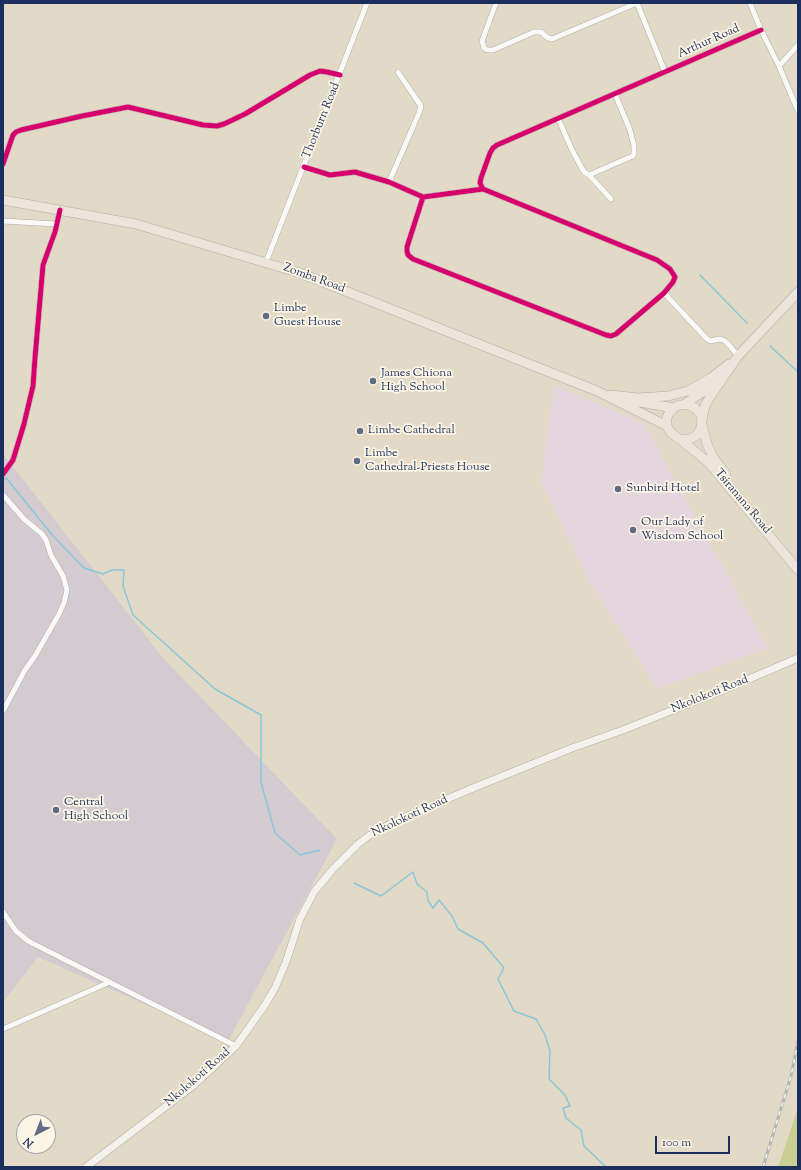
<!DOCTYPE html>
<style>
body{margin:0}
#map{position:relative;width:801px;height:1170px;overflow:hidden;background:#e2dac7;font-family:"Sorts Mill Goudy",serif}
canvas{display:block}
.frame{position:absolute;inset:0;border:4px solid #1b2f5e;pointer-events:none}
.north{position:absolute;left:16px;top:1114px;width:40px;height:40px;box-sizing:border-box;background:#fcf5e5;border:1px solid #a2a6af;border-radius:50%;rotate:222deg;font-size:11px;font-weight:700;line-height:16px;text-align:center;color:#1b2f5e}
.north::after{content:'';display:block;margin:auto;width:14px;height:18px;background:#616b83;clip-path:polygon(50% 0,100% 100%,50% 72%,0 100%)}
.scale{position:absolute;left:655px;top:1136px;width:75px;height:18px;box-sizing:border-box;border:2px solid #1b2f5e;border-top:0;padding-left:5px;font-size:12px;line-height:14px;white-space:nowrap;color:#1b2f5e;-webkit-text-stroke:3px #fcf5e5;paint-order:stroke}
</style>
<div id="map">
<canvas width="801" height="1170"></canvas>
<div class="frame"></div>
<div class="north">N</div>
<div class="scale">100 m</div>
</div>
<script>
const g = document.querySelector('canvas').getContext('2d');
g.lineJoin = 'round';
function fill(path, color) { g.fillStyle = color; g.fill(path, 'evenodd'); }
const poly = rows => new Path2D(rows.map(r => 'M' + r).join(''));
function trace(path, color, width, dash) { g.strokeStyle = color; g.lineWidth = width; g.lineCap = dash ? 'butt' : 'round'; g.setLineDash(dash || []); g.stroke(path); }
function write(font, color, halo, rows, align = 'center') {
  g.font = font + ' "Sorts Mill Goudy",serif'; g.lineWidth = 3.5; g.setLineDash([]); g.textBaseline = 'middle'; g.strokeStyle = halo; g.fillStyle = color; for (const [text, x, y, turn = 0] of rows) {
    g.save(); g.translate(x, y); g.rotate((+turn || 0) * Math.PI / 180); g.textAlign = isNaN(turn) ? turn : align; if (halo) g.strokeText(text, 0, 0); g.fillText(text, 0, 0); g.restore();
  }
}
const built = poly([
 [554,385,644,424,768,648,657,689,588,579,541,481]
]);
const industrial = poly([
 [3,454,164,659,337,839,228,1041,38,957,3,1002]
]);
const green = poly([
 [798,1108,798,1167,778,1167]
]);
const stream = poly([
 [700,275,747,323],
 [770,346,798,372],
 [3,478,7,479,53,536,84,568,103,574,112,570,124,570,123,586,133,615,215,689,261,715,261,782,275,833,300,855,320,850],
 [354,883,381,896,413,872,417,884,427,892,428,901,433,908,439,900,452,916,458,929,483,943,504,968,498,979,514,1011,536,1019,545,1035,550,1051,549,1079,565,1095,570,1106,563,1108,566,1118,581,1130,584,1146,606,1167]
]);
const street = poly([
 [496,3,482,41,484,48,487,50,493,50,534,32,541,32,548,38,552,39,637,3,665,72],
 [750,3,761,30,779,66,798,111],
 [779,66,798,45],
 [558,118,572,150,584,172,589,175,611,199],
 [3,164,13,135,16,132,21,130,82,116,128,107,203,125,217,126,224,124,245,114,310,75,320,71,327,72,340,75],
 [304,167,330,175,355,172,389,182,423,197,483,189,657,260,670,269,675,277,673,282,664,293,616,334,611,336,606,335,413,259,408,255,407,251,407,247,423,197],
 [589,175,628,158,633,156,634,153,634,146,630,130,615,94],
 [389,182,419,113,421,106,398,72],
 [483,189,480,183,481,178,490,153,493,148,497,145,761,30],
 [3,221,56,224],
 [266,262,367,3],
 [664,293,707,339,710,341,720,339,725,341,730,346,738,356],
 [3,474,13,460,24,424,33,386,35,358,43,265,55,232,60,210],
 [3,495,24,519,42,534,46,540,51,555,63,576,67,590,64,603,59,614,35,656,25,670,3,711],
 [3,912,16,931,28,941,236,1046],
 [3,1029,110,982]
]);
const secondary = poly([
 [86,1167,194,1085,236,1046,265,1005,275,988,286,962,300,919,314,892,333,869,358,844,370,835,398,820,473,788,572,748,623,730,728,688,798,658]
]);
const highway = poly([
 [3,200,136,224,300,273,597,391,667,426],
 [611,395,638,398,668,396,688,391,711,378,729,364],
 [633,401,674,408],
 [683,405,706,390,717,380],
 [702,419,701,415,695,408,688,405,679,405,674,408,669,413,667,417,667,426,671,433,681,440,690,439,697,435,701,428,702,419,705,406,710,397,738,356,798,292],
 [702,425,707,444,713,457,726,474],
 [681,440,709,463,798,570]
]);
const rail = poly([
 [763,1167,791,1076,798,1041]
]);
const cycleway = poly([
 [3,164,13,135,16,132,21,130,82,116,128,107,203,125,217,126,224,124,245,114,310,75,320,71,327,72,340,75],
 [304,167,330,175,355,172,389,182,423,197,483,189,657,260,670,269,675,277,673,282,664,293,616,334,611,336,606,335,413,259,408,255,407,251,407,247,423,197],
 [483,189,480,183,481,178,490,153,493,148,497,145,761,30],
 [3,474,13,460,24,424,33,386,35,358,43,265,55,232,60,210]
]);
const markers = [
 [266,316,4,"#616b83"],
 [373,381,4,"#616b83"],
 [360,431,4,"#616b83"],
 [357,461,4,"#616b83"],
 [618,489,4,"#616b83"],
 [633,530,4,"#616b83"],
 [56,810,4,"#616b83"]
];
const streetNames = [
 ["Arthur Road",709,42,-24],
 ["Thorburn Road",322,121,-68],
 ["Zomba Road",314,279,20],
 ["Tsiranana Road",742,502,50],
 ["Nkolokoti Road",710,695,-22],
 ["Nkolokoti Road",410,817,-25],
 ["Nkolokoti Road",198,1078,-41]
];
const poiNames = [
 ["Limbe",274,309],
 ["Guest House",274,323],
 ["James Chiona",381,374],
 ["High School",381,388],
 ["Limbe Cathedral",368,431],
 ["Limbe",365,454],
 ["Cathedral-Priests House",365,468],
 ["Sunbird Hotel",626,489],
 ["Our Lady of",641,523],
 ["Wisdom School",641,537],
 ["Central",64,803],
 ["High School",64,817]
];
fill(built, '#e5d6dd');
fill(industrial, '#d4cbd0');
fill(green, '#cbce92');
trace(stream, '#8ac7db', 1.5);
trace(street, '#b0ada5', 6);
trace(secondary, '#b0ada5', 8);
trace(highway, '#b0ada5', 10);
trace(street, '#fbf9f7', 5);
trace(secondary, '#f5f1ec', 7);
trace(highway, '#ece4db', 9);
trace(rail, '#b5b6b9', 3);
trace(rail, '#fcf5e5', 1.5, [4.5]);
trace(cycleway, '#d6006c', 5);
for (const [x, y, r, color] of markers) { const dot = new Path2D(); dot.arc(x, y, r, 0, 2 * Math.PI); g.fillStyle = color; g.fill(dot); trace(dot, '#fcf5e5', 1.5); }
write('12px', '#1b2f5e', '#fcf5e5', streetNames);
write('12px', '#1b2f5e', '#fcf5e5', poiNames, 'left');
</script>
